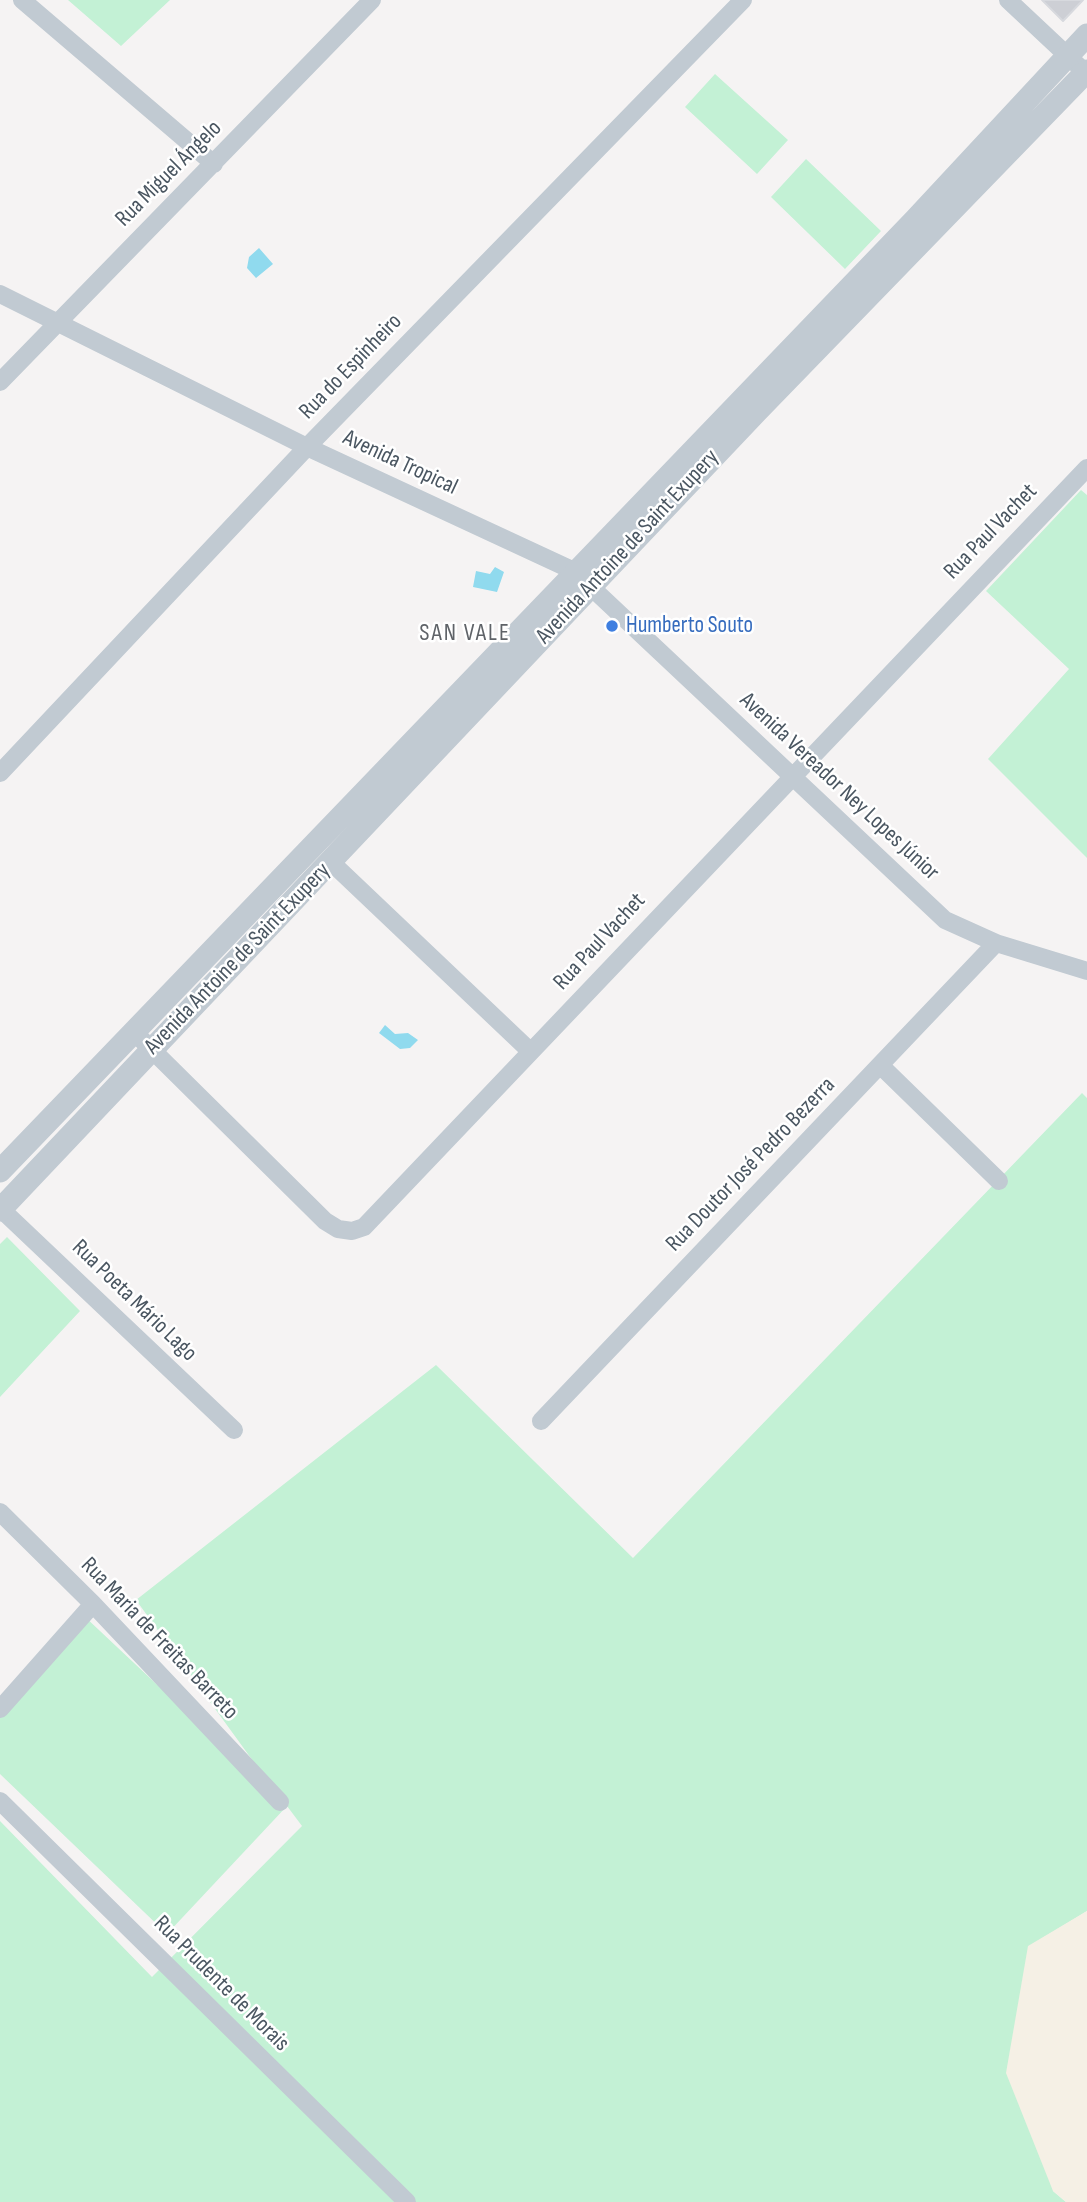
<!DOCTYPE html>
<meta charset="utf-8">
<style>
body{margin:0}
canvas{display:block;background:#f5f3f3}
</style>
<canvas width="1087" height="2202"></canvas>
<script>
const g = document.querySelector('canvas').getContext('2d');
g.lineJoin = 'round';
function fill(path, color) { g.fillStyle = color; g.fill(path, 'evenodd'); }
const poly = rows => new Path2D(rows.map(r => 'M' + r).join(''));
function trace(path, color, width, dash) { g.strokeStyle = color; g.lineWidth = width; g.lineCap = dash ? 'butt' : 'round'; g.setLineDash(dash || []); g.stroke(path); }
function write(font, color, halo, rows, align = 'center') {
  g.font = font + ' "Sofia Sans Condensed",sans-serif'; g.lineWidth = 5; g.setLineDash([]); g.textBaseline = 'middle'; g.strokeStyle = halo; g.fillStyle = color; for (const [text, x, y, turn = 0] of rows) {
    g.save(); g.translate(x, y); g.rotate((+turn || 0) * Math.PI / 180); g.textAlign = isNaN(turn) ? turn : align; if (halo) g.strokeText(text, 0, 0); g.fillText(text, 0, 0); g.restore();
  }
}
const green = poly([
 [68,0,170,0,121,46],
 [715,74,788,140,757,174,685,107],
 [806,159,881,231,845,269,771,197],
 [1081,490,1087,495,1087,858,988,759,1069,669,986,591],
 [1082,1093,1087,1098,1087,1911,1028,1947,1053,2191,1066,2202,0,2202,0,1821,152,1977,302,1826,287,1806,167,1934,0,1774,0,1706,83,1615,285,1805,136,1600,436,1365,633,1558],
 [7,1237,80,1311,0,1397,0,1244]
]);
const sand = poly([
 [1087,1911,1087,2202,1066,2202,1053,2191,1006,2073,1028,1946]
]);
const water = poly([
 [259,248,273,264,256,278,247,268,249,257],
 [495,567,504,572,497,592,473,587,476,571,490,574],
 [385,1025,395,1034,408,1033,418,1040,410,1048,400,1049,379,1033]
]);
const building = poly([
 [1042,0,1083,0,1063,21,1042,0]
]);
const minor = poly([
 [22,0,214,164],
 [1008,0,1087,74],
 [0,294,307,447,574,571,945,920,996,943,1087,971],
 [0,382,372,0],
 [0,773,307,447,743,0],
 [331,862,530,1051],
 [134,1032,325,1221,338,1229,352,1231,364,1227,1087,468],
 [880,1065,999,1181],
 [0,1208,234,1430],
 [541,1421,996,943],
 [0,1512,93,1604,280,1802],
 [0,1709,93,1604],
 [0,1801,407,2202]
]);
const tertiary = poly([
 [0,1171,915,220,1087,35],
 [0,1210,757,411,1087,71]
]);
const markers = [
 [612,626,7,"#3f7fe0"]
];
const streetNames = [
 ["Rua Miguel Ángelo",169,174,-45],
 ["Rua do Espinheiro",351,367,-46],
 ["Avenida Tropical",400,463,25],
 ["Rua Paul Vachet",991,532,-46],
 ["Avenida Antoine de Saint Exupery",628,547,-47],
 ["Avenida Vereador Ney Lopes Júnior",839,787,43],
 ["Rua Paul Vachet",600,942,-47],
 ["Avenida Antoine de Saint Exupery",238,959,-46],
 ["Rua Doutor José Pedro Bezerra",751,1165,-46],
 ["Rua Poeta Mário Lago",134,1301,44],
 ["Rua Maria de Freitas Barreto",159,1639,46],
 ["Rua Prudente de Morais",221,1984,45]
];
const shopNames = [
 ["Humberto Souto",626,626]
];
const neighbourhoodNames = [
 ["SAN VALE",465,634]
];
fill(green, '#c3f1d5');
fill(sand, '#f5f0e5');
fill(water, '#90daee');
fill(building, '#cdcfd5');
trace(building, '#d7d9de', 2);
trace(minor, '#c1cad2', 18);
trace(tertiary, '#c1cad2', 23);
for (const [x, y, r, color] of markers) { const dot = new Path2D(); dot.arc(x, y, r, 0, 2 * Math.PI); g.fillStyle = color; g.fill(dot); trace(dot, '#fff', 2.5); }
write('23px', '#4a5661', '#fff', streetNames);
write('23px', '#366cbe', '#fff', shopNames, 'left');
g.letterSpacing = '2px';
write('24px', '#5f6368', '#fff', neighbourhoodNames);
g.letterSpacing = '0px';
</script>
